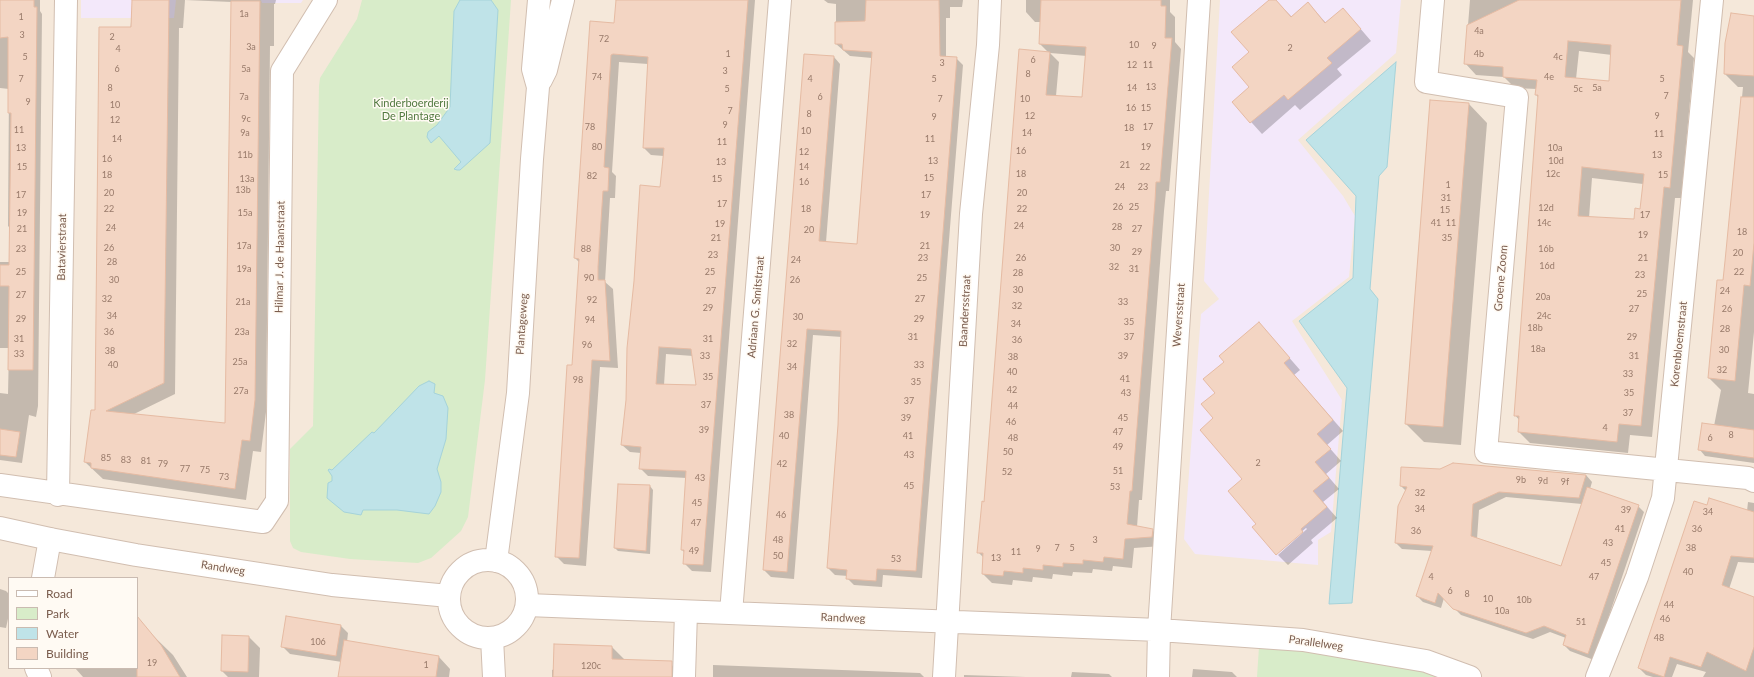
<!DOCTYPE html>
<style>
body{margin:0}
#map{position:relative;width:1754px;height:677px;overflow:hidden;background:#fdf6ec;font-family:Lato,sans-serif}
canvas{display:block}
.legend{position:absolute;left:8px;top:577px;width:130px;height:92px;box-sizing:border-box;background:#fffaf3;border:1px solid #cabbb1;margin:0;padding:5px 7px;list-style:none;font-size:12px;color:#7a5c4d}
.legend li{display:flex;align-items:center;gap:8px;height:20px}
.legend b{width:20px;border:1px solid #cabbb1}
</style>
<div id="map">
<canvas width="1754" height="677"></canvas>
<ul class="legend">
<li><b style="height:5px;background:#fff"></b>Road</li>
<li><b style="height:11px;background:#d8ecc9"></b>Park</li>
<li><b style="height:11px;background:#bfe3e8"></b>Water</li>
<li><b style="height:11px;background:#f3d5c3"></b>Building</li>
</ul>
</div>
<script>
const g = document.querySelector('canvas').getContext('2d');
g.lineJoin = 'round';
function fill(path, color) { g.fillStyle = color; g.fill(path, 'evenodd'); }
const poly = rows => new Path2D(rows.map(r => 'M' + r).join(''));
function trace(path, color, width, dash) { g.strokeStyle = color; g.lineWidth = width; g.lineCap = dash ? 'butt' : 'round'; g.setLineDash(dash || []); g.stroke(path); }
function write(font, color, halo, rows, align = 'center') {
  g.font = font + ' Lato,sans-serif'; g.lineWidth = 3; g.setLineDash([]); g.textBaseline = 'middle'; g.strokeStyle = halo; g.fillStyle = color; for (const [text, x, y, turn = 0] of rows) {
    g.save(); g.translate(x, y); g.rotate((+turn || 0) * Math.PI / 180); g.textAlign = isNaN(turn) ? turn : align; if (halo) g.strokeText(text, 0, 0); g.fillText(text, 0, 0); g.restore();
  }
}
const residential = poly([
 [0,0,1754,0,1754,677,0,677],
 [9,578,137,578,137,668,9,668]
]);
const education = poly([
 [81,0,176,0,174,18,81,18],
 [261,0,303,0,301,3,262,3],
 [1220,0,1401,0,1396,53,1298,140,1343,196,1355,216,1349,277,1292,321,1342,400,1331,532,1318,540,1318,565,1195,554,1184,539,1201,314,1219,299,1204,281]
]);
const green = poly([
 [362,0,511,0,485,380,468,517,461,531,431,558,418,563,350,559,301,552,293,548,290,541,290,449,313,426,319,86,320,78,357,19],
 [1259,647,1323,649,1450,677,1257,677]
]);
const water = poly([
 [460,0,491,0,498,10,490,143,460,170,457,170,454,169,461,162,439,136,431,143,427,137,428,132,437,125,450,107,454,11,460,0],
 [1396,62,1387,167,1379,176,1370,289,1378,299,1352,603,1329,604,1347,388,1299,321,1353,278,1356,196,1306,140,1396,62],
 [429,381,435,384,434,393,443,396,448,408,446,439,437,469,441,482,441,492,435,506,429,514,397,510,363,510,361,515,344,512,327,498,328,483,332,481,332,476,328,470,329,469,332,470,372,432,374,433,419,386,429,381]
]);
const shadow = poly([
 [0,0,40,0,40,11,42,14,38,406,36,417,29,415,22,463,0,460,0,393,8,394,9,348,0,348,0,262,10,262,10,228,8,226,9,89,0,88],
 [133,0,276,0,275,4,274,4,274,46,270,46,266,412,261,452,253,451,246,500,103,479,85,462,96,411],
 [185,0,232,2,226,424,132,415,175,394,179,28,183,28],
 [617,0,755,0,711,572,692,571,684,563,685,553,682,550,687,478,648,476,640,468,641,453,630,452,622,445,661,188,664,156,651,155,644,148,648,64,619,62,612,172,616,176,615,198,610,198,605,282,613,289,618,368,600,367,586,566,564,564,556,556,573,366,580,263,575,258,615,24],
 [666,354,693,356,697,386,664,385],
 [824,0,963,0,962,7,950,7,950,18,946,18,946,57,956,58,963,65,922,578,883,575,882,587,854,585,847,578,848,576,835,575,828,568,839,425,842,337,813,335,794,579,771,577,764,570,834,57,840,64,826,242,858,245,872,58,850,56,836,44,836,4,828,3],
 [1026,0,1170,0,1170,12,1175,17,1175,42,1181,49,1169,191,1166,191,1164,211,1142,500,1139,500,1137,527,1152,530,1162,540,1162,546,1134,548,1132,568,1113,566,1112,571,1093,569,1092,573,1073,572,1072,576,1053,574,1052,579,1033,577,1032,582,1013,580,1012,585,992,583,983,574,984,558,978,552,1049,53,1040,44,1041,22,1035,22,1026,12],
 [1050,53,1087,56,1083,98,1056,96,1059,62],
 [1270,0,1275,0,1292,17,1308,3,1326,23,1353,20,1371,41,1337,69,1342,75,1300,110,1295,105,1262,134,1233,102,1250,87,1250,52],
 [1470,0,1693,0,1688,52,1694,58,1681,198,1675,198,1652,437,1630,435,1628,453,1530,443,1519,432,1520,421,1515,415,1539,98,1536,95,1537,89,1515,88,1504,77,1476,75,1465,63],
 [1579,51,1612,55,1610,82,1576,79],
 [1592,178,1643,184,1641,210,1635,220,1589,218],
 [1754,17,1754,332,1748,393,1754,394,1754,463,1705,456,1700,450,1714,426,1721,390,1709,378,1726,261,1743,87,1738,87,1725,74],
 [1469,104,1487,123,1461,445,1424,442,1406,424],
 [1259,323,1300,370,1294,375,1343,431,1327,445,1341,461,1326,474,1339,489,1323,502,1337,518,1311,540,1313,543,1288,565,1278,555,1307,529,1306,528,1276,553,1257,524,1244,479,1214,418,1216,393,1225,362],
 [1453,464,1586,475,1592,482,1590,489,1638,506,1644,512,1594,660,1570,651,1564,645,1566,638,1550,632,1533,639,1461,615,1444,598,1441,608,1423,602,1417,596,1432,551,1402,549,1396,543,1406,491,1401,486],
 [1506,497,1582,504,1561,567,1477,539,1479,510],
 [650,486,653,490,650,554,618,551,615,548],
 [1748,502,1754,503,1754,563,1738,562,1729,589,1754,598,1754,677,1703,677,1706,672,1677,664,1672,677,1653,677,1646,675,1639,668,1707,506,1747,511],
 [0,589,6,591,9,594,9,614,6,628,0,627],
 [137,620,173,655,187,677,83,677,75,668,137,668],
 [341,626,348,633,347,642,439,657,450,669,449,677,339,677,342,662,290,654,282,646],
 [249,637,260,648,259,677,228,677,222,671],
 [612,647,625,660,669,662,683,677,552,677,552,670],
 [713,665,920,673,924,677,713,677],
 [1193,669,1232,672,1237,677,1192,677],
 [1072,672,1109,674,1112,677,1071,677],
 [964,675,1026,677,964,677]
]);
const building = poly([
 [0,0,34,0,34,7,37,7,33,370,8,370,9,286,0,286,0,265,9,265,11,113,8,113,8,37,0,38,0,0],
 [132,0,169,0,164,383,106,411,225,423,231,1,260,1,255,400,250,441,242,440,235,489,91,468,91,463,84,462,91,410,95,410,99,27,131,27,132,0],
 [616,0,748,0,703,565,683,564,684,550,681,550,686,471,639,469,641,447,621,445,626,400,627,348,634,281,640,185,660,187,664,148,643,148,648,57,613,54,611,55,604,167,609,168,608,191,603,191,598,267,598,280,605,280,610,361,592,360,579,558,555,557,567,365,572,365,577,289,579,259,574,258,590,21,614,23,616,0],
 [659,347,691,349,696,385,656,384,659,347],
 [866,0,939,0,940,56,957,57,916,571,877,569,876,581,846,579,847,570,827,568,838,425,841,331,807,329,787,572,763,570,804,54,834,56,819,241,857,244,872,52,843,50,842,44,835,44,835,22,865,21,866,0],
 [1041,0,1161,0,1161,6,1166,6,1165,38,1172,38,1160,182,1156,182,1155,201,1132,491,1130,491,1127,524,1153,529,1152,537,1125,539,1123,559,1104,557,1103,562,1083,560,1083,564,1063,563,1063,567,1043,565,1043,570,1023,568,1023,573,1004,571,1003,576,982,574,983,553,977,553,982,501,984,502,1019,49,1050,52,1046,95,1082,97,1086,47,1039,44,1041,0],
 [1269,0,1276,0,1291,17,1308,2,1325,23,1343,8,1361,29,1327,58,1332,63,1288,100,1284,95,1250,123,1232,102,1249,87,1232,67,1249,52,1231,32,1269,0],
 [1519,0,1681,0,1677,45,1683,46,1670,188,1664,187,1641,426,1619,424,1617,442,1518,432,1519,416,1514,416,1538,95,1535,95,1537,80,1503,77,1503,67,1464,64,1467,25,1519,0],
 [1568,41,1611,45,1609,81,1565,77,1568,41],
 [1582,167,1644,174,1640,209,1635,208,1634,219,1578,216,1582,167],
 [1731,13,1754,16,1754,76,1724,74,1725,43,1731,13],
 [1741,97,1754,97,1754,243,1750,286,1744,285,1735,381,1708,378,1717,280,1723,280,1725,261,1741,97],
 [1430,100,1469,103,1443,427,1405,424,1430,100],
 [1259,322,1290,358,1284,363,1333,420,1317,434,1331,449,1315,462,1329,478,1313,491,1327,507,1301,529,1303,532,1276,555,1252,527,1256,524,1228,491,1242,479,1200,430,1213,418,1201,404,1215,393,1203,379,1224,362,1219,356,1259,322],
 [1702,423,1754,430,1754,458,1698,450,1702,423],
 [0,429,20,432,16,457,0,455,0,429],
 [1453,463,1586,475,1579,498,1499,492,1473,504,1471,536,1561,566,1587,487,1639,505,1588,654,1563,645,1566,635,1544,626,1526,633,1453,609,1438,593,1435,603,1416,596,1433,546,1395,543,1398,506,1407,487,1400,486,1401,467,1440,469,1453,463],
 [618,484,650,485,646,551,614,548,618,484],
 [1709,498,1754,512,1754,558,1731,556,1722,585,1754,597,1754,647,1746,671,1707,652,1701,667,1670,657,1664,677,1638,668,1694,501,1707,505,1709,498],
 [137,616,161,645,180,677,137,677,137,616],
 [286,616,341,625,336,656,281,647,286,616],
 [222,635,249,636,248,672,221,671,222,635],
 [344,640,439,656,436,677,338,677,344,640],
 [554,644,612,646,612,659,672,661,672,677,553,677,554,644]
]);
const minor = poly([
 [1433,0,1426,82,1517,97,1486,452,1748,478,1754,481],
 [0,485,263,522,277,501,282,71,326,0],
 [58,495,66,0],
 [43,578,50,539],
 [527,605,1159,630,1303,640,1426,661,1470,677],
 [731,613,780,0],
 [36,668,40,677],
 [684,677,686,612],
 [944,677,971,214,988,45,990,0],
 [1158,677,1159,630,1199,0],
 [1597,677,1637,577,1663,498,1712,0]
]);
const tertiary = poly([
 [541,80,546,70,563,0],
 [0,528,50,539,136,555,332,585,449,596],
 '449 599a39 39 0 1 1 78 0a39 39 0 1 1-78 0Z',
 [496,561,518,393,532,159,538,87,533,69,539,0],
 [492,638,494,677]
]);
const numberNames = [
 ["1a",244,14],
 ["1",21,17],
 ["4a",1479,31],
 ["3",22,35],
 ["2",112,37],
 ["72",604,39],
 ["10",1134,45],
 ["9",1154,46],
 ["3a",251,47],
 ["2",1290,48],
 ["4",118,49],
 ["1",728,54],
 ["4b",1479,54],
 ["5",25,57],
 ["4c",1558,57],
 ["6",1033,60],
 ["3",942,63],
 ["12",1132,65],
 ["11",1148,65],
 ["6",117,69],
 ["5a",246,69],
 ["3",725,71],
 ["8",1028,74],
 ["74",597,77],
 ["4e",1549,77],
 ["7",21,79],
 ["4",810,79],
 ["5",934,79],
 ["5",1662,79],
 ["13",1151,87],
 ["8",110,88],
 ["14",1132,88],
 ["5a",1597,88],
 ["5",727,89],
 ["5c",1578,89],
 ["7",1666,96],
 ["7a",244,97],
 ["6",820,97],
 ["7",940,99],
 ["10",1025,99],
 ["9",28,102],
 ["10",115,105],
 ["16",1131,108],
 ["15",1146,108],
 ["7",730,111],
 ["8",809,114],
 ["12",1030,116],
 ["9",1657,116],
 ["9",934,117],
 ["9c",246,119],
 ["12",115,120],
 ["9",725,125],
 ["78",590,127],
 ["17",1148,127],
 ["18",1129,128],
 ["11",19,130],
 ["10",806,131],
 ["9a",245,133],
 ["14",1027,133],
 ["11",1659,134],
 ["14",117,139],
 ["11",930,139],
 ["11",722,142],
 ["80",597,147],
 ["19",1146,147],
 ["13",21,148],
 ["10a",1555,148],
 ["16",1021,151],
 ["12",804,152],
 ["11b",245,155],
 ["13",1657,155],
 ["16",107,159],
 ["13",933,161],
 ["10d",1556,161],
 ["13",721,162],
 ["21",1125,165],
 ["15",22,167],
 ["14",804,167],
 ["22",1145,167],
 ["18",1021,174],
 ["12c",1553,174],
 ["18",107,175],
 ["15",1663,175],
 ["82",592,176],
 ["15",929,178],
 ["13a",247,179],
 ["15",717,179],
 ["16",804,182],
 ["1",1448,185],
 ["24",1120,187],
 ["23",1143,187],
 ["13b",243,190],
 ["20",109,193],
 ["20",1022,193],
 ["17",21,195],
 ["17",926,195],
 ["31",1446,198],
 ["17",722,204],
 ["26",1118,207],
 ["25",1134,207],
 ["12d",1546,208],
 ["22",109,209],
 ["18",806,209],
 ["22",1022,209],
 ["15",1445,210],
 ["19",22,213],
 ["15a",245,213],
 ["19",925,215],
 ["17",1645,215],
 ["41",1436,223],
 ["11",1451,223],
 ["14c",1544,223],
 ["19",720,224],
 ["24",1019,226],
 ["28",1117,227],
 ["24",111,228],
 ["21",22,229],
 ["27",1137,229],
 ["20",809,230],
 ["18",1742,232],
 ["19",1643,235],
 ["21",716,238],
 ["35",1447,238],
 ["17a",244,246],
 ["21",925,246],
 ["26",109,248],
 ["30",1115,248],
 ["23",21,249],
 ["88",586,249],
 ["16b",1546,249],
 ["29",1137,252],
 ["20",1738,253],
 ["23",713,255],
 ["23",923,258],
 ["26",1021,258],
 ["21",1643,258],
 ["24",796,260],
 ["28",112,262],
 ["16d",1547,266],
 ["32",1114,267],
 ["19a",244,269],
 ["31",1134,269],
 ["25",21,272],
 ["25",710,272],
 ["22",1739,272],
 ["28",1018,273],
 ["23",1640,275],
 ["90",589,278],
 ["25",922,278],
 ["30",114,280],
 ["26",795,280],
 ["30",1018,290],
 ["27",711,291],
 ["24",1725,291],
 ["25",1642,294],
 ["27",21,295],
 ["20a",1543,297],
 ["32",107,299],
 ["27",920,299],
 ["92",592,300],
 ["21a",243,302],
 ["33",1123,302],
 ["32",1017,306],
 ["29",708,308],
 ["27",1634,309],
 ["26",1727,309],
 ["34",112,316],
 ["24c",1544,316],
 ["30",798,317],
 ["29",21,319],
 ["29",919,319],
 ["94",590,320],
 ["35",1129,322],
 ["34",1016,324],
 ["18b",1535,328],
 ["28",1725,329],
 ["36",109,332],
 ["23a",242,332],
 ["31",913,337],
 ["37",1129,337],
 ["29",1632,337],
 ["31",19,339],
 ["31",708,339],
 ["36",1017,340],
 ["32",792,344],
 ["96",587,345],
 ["18a",1538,349],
 ["30",1724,350],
 ["38",110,351],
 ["33",19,354],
 ["33",705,356],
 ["39",1123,356],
 ["31",1634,356],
 ["38",1013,357],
 ["25a",240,362],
 ["40",113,365],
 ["33",919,365],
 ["34",792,367],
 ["32",1722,370],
 ["40",1012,372],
 ["33",1628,374],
 ["35",708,377],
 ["41",1125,379],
 ["98",578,380],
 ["35",916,382],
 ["42",1012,390],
 ["27a",241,391],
 ["43",1126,393],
 ["35",1629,393],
 ["37",909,401],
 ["37",706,405],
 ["44",1013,406],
 ["37",1628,413],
 ["38",789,415],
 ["39",906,418],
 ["45",1123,418],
 ["46",1011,422],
 ["4",1605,428],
 ["39",704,430],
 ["47",1118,432],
 ["8",1731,435],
 ["40",784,436],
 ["41",908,436],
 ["48",1013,438],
 ["6",1710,438],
 ["49",1118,447],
 ["50",1008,452],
 ["43",909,455],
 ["85",106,458],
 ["83",126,460],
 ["81",146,461],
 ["2",1258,463],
 ["79",163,464],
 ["42",782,464],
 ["77",185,469],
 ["75",205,470],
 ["51",1118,471],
 ["52",1007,472],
 ["73",224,477],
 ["43",700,478],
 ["9b",1521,480],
 ["9d",1543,481],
 ["9f",1565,482],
 ["45",909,486],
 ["53",1115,487],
 ["32",1420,493],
 ["45",697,503],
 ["34",1420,509],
 ["39",1626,510],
 ["34",1708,512],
 ["46",781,515],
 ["47",696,523],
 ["41",1620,529],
 ["36",1697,529],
 ["36",1416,531],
 ["48",778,540],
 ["3",1095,540],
 ["43",1608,543],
 ["7",1057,548],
 ["5",1072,548],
 ["38",1691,548],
 ["9",1038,549],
 ["49",694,551],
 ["11",1016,552],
 ["50",778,556],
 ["13",996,558],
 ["53",896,559],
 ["45",1606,563],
 ["40",1688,572],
 ["4",1431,577],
 ["47",1594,577],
 ["6",1450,591],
 ["8",1467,594],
 ["10",1488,599],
 ["10b",1524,600],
 ["44",1669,605],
 ["10a",1502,611],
 ["46",1665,619],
 ["51",1581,622],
 ["48",1659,638],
 ["106",318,642],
 ["19",152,663],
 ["1",426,665],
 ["120c",591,666]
];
const parkNames = [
 ["Kinderboerderij",411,103],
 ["De Plantage",411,116]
];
const streetNames = [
 ["Batavierstraat",62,247,-89],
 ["Hilmar J. de Haanstraat",280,257,-89],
 ["Groene Zoom",1501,278,-85],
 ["Adriaan G. Smitstraat",756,307,-85],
 ["Baandersstraat",965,311,-87],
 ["Weversstraat",1179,315,-86],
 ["Plantageweg",522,324,-86],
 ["Korenbloemstraat",1679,344,-84],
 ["Randweg",223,568,9],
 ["Randweg",843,618,2],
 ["Parallelweg",1316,643,8]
];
fill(residential, '#f5e8da');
fill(education, '#f3e8fa');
fill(green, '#d8ecc9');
fill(water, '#bfe3e8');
trace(water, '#a5d3da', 1);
fill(shadow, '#0003');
fill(building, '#f3d5c3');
trace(building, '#e6bba3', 1);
trace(minor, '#d1beb0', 24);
trace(tertiary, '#d1beb0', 24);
trace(minor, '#fff', 22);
trace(tertiary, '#fff', 22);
write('9px', '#987a6a', null, numberNames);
write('11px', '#537a41', '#fffaf3', parkNames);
write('11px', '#7a5c4d', '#fffaf3', streetNames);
</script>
